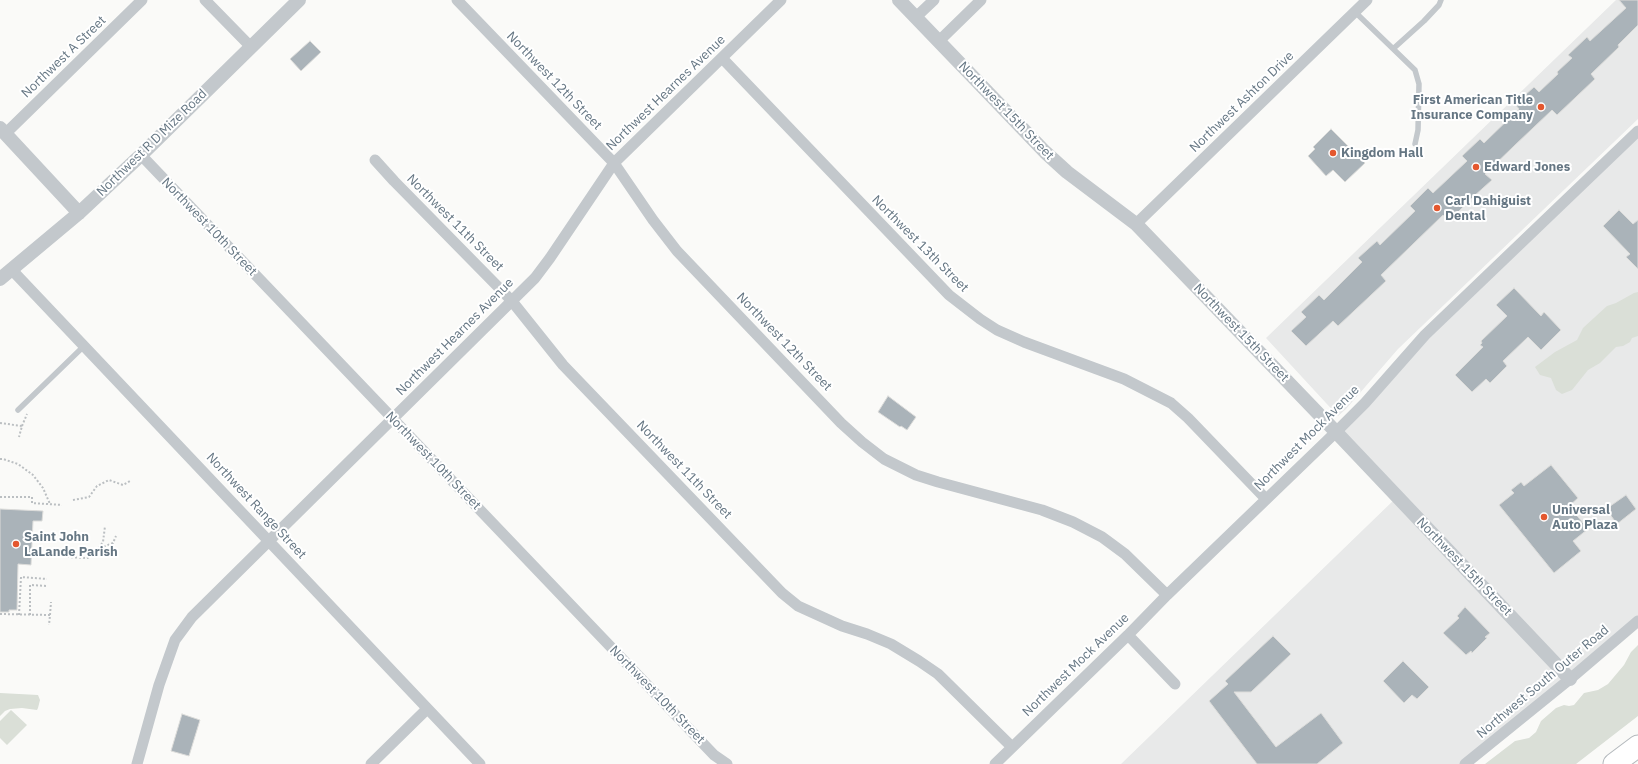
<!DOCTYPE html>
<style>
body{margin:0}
canvas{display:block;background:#fafaf8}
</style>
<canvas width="1638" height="764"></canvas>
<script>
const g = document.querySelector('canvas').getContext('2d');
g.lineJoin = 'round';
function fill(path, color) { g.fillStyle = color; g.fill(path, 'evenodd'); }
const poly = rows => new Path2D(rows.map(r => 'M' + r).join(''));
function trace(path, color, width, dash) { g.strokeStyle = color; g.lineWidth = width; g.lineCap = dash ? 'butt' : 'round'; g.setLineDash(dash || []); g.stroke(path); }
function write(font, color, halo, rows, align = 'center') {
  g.font = font + ' "IBM Plex Sans",sans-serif'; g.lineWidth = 4; g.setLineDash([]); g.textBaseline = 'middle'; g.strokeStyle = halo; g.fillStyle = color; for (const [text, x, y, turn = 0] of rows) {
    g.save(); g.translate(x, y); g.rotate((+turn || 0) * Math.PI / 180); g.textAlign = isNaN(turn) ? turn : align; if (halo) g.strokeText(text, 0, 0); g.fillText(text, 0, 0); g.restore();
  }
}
const built = poly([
 [1616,0,1638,0,1638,119,1398,349,1346,409,1338,416,1266,338],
 [1638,131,1638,621,1465,764,1121,764,1397,497,1336,432,1407,353]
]);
const green = poly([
 [1638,292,1638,336,1632,338,1630,342,1623,346,1616,347,1600,363,1588,370,1572,390,1562,394,1556,390,1551,378,1540,375,1535,367,1555,352,1577,340,1583,328,1607,306,1616,303,1634,293],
 [1638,645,1638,716,1576,764,1485,764,1515,741,1529,738,1536,732,1541,721,1556,708,1564,705,1569,706,1574,705,1584,693,1598,690,1608,684,1624,665,1631,652],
 [0,693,38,695,40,700,38,708,37,710,22,708,10,709,5,711,0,716],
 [11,710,27,725,7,745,0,738,0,721]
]);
const building = poly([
 [1619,0,1638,0,1638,25,1618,45,1619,47,1591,74,1595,79,1557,115,1552,110,1514,146,1485,174,1492,180,1473,197,1449,221,1443,215,1381,275,1386,281,1338,326,1333,321,1306,346,1291,331,1306,317,1301,312,1319,295,1324,300,1362,262,1358,258,1377,241,1380,245,1415,211,1410,206,1428,188,1433,193,1467,161,1462,156,1480,139,1484,143,1519,109,1515,104,1534,87,1539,92,1558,74,1557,72,1572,58,1568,55,1587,37,1590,41,1626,8,1619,0],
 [310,41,321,52,301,71,290,59,310,41],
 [1331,129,1365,163,1345,182,1333,170,1326,176,1308,156,1315,149,1313,147,1331,129],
 [1619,210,1633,224,1638,220,1638,269,1626,257,1630,254,1603,226,1619,210],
 [1514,288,1541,316,1544,312,1561,330,1541,350,1528,337,1503,361,1507,366,1490,383,1486,379,1472,392,1455,375,1483,347,1480,345,1482,343,1481,341,1507,316,1496,305,1514,288],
 [888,396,916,417,907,430,901,426,900,427,878,412,888,396],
 [1551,465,1578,498,1569,506,1588,529,1573,541,1581,551,1554,573,1499,505,1514,493,1511,490,1521,482,1524,486,1551,465],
 [1626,495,1636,509,1617,524,1606,509,1626,495],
 [0,509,43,511,42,521,33,521,31,565,18,564,17,610,9,610,9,612,0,612,0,509],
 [1465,607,1490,633,1485,637,1487,638,1472,653,1471,651,1466,655,1443,633,1459,618,1457,616,1465,607],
 [1273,636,1291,654,1251,692,1234,692,1276,747,1321,713,1343,743,1317,764,1257,764,1209,701,1228,684,1225,681,1273,636],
 [1403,661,1429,687,1417,699,1412,695,1404,703,1383,681,1403,661],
 [182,714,200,720,189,756,171,751,182,714]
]);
const path = poly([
 [0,423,22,426,19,437],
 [22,426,27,414],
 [0,459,3,459,18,464,33,475,43,488,50,504],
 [0,497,32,497,32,503,62,505],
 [73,500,89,497,97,486,109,480,123,485,130,481],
 [100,548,113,543,116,536],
 [67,557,87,558,94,555,103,542,105,526],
 [0,614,50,615,49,625],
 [19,615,21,577,47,579],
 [30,615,30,585,48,586],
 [50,615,51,602]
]);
const service = poly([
 [1355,12,1415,70,1419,84,1418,130,1415,144],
 [1394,48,1424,21,1439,5,1441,0],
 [18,410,84,346]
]);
const minor = poly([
 [205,0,251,47],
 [457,0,614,163,653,220,677,251,841,423,862,442,884,459,916,475,938,482,1042,510,1073,522,1102,537,1125,554,1167,595],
 [916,17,934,0],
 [939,41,981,0],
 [722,58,949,295,980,319,997,330,1024,342,1124,379,1171,403,1188,418,1266,499],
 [5,134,142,0],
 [141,155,714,755,727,764],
 [375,160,394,181,511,300,563,365,782,593,798,606,842,626,867,634,891,644,919,661,938,674,1012,747],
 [1136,224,1367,0],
 [11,269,480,764],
 [1128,635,1175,684],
 [137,764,159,685,175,640,192,617,535,278,550,258,614,163,781,0],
 [371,764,427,709],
 [995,764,1128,635,1167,595,1336,432,1365,403,1425,335,1638,131],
 [1465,764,1570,679,1638,621]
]);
const tertiary = poly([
 [899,0,1045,152,1067,172,1136,224,1336,432,1570,679],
 [0,128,79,213],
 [0,279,79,213,141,155,299,0]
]);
const motorway = poly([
 [1614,764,1638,746]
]);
const markers = [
 [1541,107,4,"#e4572e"],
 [1333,153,4,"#e4572e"],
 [1476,167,4,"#e4572e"],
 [1437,208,4,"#e4572e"],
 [1544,517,4,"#e4572e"],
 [16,544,4,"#e4572e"]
];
const streetNames = [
 ["Northwest A Street",64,57,-44],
 ["Northwest 12th Street",554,81,46],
 ["Northwest Hearnes Avenue",666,93,-44],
 ["Northwest Ashton Drive",1242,102,-44],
 ["Northwest 15th Street",1006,111,46],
 ["Northwest R D Mize Road",152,143,-44],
 ["Northwest 11th Street",455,223,45],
 ["Northwest 10th Street",209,227,46],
 ["Northwest 13th Street",920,244,45],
 ["Northwest 15th Street",1241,333,46],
 ["Northwest Hearnes Avenue",455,337,-45],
 ["Northwest 12th Street",784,342,46],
 ["Northwest Mock Avenue",1307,438,-45],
 ["Northwest 10th Street",433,461,46],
 ["Northwest 11th Street",684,470,46],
 ["Northwest Range Street",256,506,47],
 ["Northwest 15th Street",1464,567,46],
 ["Northwest Mock Avenue",1076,665,-44],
 ["Northwest South Outer Road",1543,682,-40],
 ["Northwest 10th Street",657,695,46]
];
const poiNames = [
 ["First American Title",1533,100,"right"],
 ["Insurance Company",1533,115,"right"],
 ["Kingdom Hall",1341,153],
 ["Edward Jones",1484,167],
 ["Carl Dahiguist",1445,201],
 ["Dental",1445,216],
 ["Universal",1552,510],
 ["Auto Plaza",1552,525],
 ["Saint John",24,537],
 ["LaLande Parish",24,552]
];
fill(built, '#e8e9e9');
fill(green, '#dadfd7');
fill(building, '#aab3b9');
trace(building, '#dcdcda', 1);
trace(motorway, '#b4b9bd', 23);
trace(path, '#bbbfc2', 2, [2, 2]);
trace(service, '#c3c8cc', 5.5);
trace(minor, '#c3c8cc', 11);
trace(tertiary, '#c3c8cc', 14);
trace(motorway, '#fff', 21);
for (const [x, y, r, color] of markers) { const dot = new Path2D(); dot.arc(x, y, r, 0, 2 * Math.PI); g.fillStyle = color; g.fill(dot); trace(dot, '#fff', 1.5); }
write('13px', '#657683', '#fff', streetNames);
write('bold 13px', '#657683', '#fff', poiNames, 'left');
</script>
